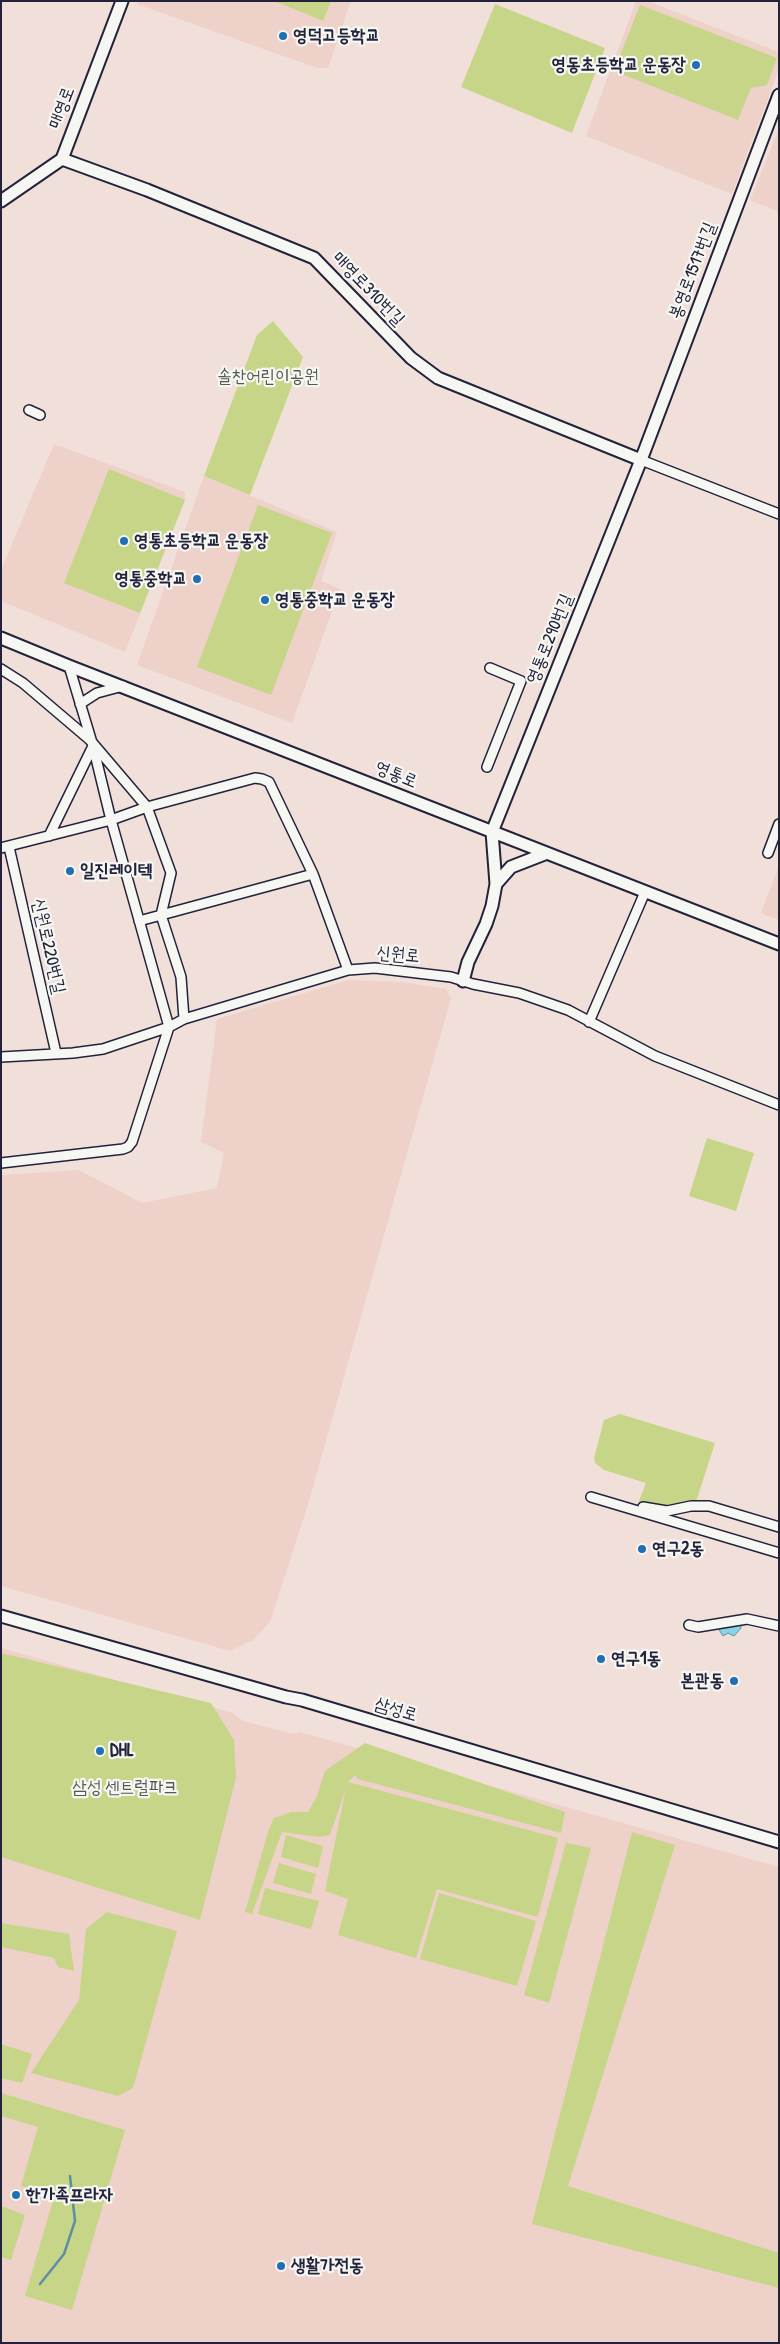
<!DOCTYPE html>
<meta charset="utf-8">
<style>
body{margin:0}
#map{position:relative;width:780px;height:2344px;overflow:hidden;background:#f1e0d9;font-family:"Patrick Hand",sans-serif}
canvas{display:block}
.frame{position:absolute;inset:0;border:2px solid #22223b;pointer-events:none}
</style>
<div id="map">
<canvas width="780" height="2344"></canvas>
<div class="frame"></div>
</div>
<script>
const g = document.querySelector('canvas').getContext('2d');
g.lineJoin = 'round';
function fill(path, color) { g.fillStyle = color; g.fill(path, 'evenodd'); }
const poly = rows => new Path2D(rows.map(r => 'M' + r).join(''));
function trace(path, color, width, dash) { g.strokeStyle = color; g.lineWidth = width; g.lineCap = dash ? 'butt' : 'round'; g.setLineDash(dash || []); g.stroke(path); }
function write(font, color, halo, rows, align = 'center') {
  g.font = font + ' "Patrick Hand","Poor Story",sans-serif'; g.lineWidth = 4.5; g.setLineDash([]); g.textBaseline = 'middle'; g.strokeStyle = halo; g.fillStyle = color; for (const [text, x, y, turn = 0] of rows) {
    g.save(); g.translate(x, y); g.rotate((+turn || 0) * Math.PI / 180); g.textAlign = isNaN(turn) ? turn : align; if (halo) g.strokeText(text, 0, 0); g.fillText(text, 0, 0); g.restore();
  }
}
const built = poly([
 [138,1,351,1,328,68,317,68,137,4],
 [636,1,647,1,779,52,779,69,732,194,586,136],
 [779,129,779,212,750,200],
 [54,444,185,492,185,500,125,652,1,601,1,570],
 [204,476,337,532,321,581,340,589,292,723,137,665],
 [779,866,779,920,761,913],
 [349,980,402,982,446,989,451,998,307,1508,270,1622,253,1640,230,1651,1,1586,1,1175,79,1170,142,1203,217,1188,224,1153,201,1142,217,1019],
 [1,1648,233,1713,243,1721,293,1734,300,1732,779,1867,779,2343,1,2343]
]);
const green = poly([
 [274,1,331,1,323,21],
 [495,4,605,48,572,133,461,87],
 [640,5,777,58,767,85,751,88,738,120,614,71],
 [273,321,303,357,250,495,204,476,257,335],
 [109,469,185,500,140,613,64,583],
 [258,505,332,533,271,695,197,667],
 [707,1138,754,1153,736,1211,689,1196],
 [620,1414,715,1443,696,1502,663,1507,639,1501,646,1483,604,1470,595,1463,594,1458,604,1420],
 [1,1653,211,1703,234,1740,236,1778,200,1920,1,1857],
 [365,1743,565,1812,561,1833,358,1779,355,1775,348,1782,558,1838,538,1917,437,1889,416,1958,338,1935,348,1899,325,1891,346,1788,330,1835,319,1837,282,1832,252,1914,245,1912,268,1832,274,1818,292,1812,308,1812,317,1796,325,1771],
 [632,1832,675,1845,568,2186,779,2253,779,2288,532,2224],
 [286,1835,323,1846,318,1868,281,1857],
 [566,1843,591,1848,549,2003,524,1995],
 [279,1863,316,1874,311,1894,273,1883],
 [265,1888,319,1901,311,1929,258,1914],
 [439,1893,536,1921,517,1986,420,1959],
 [107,1912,177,1931,133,2088,118,2096,31,2073,79,2000,86,1929],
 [1,1923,69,1934,74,1971,58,1967,54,1958,1,1947],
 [1,2044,32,2054,22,2083,1,2078],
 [1,2093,125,2130,72,2310,25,2296,54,2197,21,2186,38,2127,1,2116],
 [1,2206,25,2215,11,2260,1,2257]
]);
const water = poly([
 [741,1624,741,1628,734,1636,728,1633,723,1636,718,1628,718,1626,741,1624]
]);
const stream = poly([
 [40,2284,64,2254,75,2221,70,2176]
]);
const street = poly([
 [29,410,40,415],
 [641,460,779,514],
 [1,669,23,683,90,740,147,807,171,873,161,915,181,977,184,1019],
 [80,704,97,693,123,686],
 [487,767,521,681,490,668],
 [49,836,93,746],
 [9,847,56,1053],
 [1,848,111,820,147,807,255,778,262,779,269,782,313,874,348,970],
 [768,853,779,824],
 [139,921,313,874],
 [589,1022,645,892],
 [1,1057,73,1053,103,1049,169,1027,184,1019,348,970,375,968,451,977,473,984,519,993,568,1010,655,1056,779,1105],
 [1,1163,123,1149,128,1147,132,1142,169,1027,111,820,93,746,69,666],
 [591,1497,779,1553],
 [643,1507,667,1511,691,1506,709,1506,779,1527],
 [689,1625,698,1627,747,1619,779,1626]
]);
const secondary = poly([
 [62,159,147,190,314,258,411,358,438,378,641,460],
 [1,201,62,159,122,1],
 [1,638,69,666,779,944],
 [496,884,511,867,547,853],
 [463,981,468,962,486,924,492,906,496,884,492,832,641,460,779,95],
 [1,1616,286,1697,302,1700,779,1842]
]);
const markers = [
 [283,36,5,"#1f6fb2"],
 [696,65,5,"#1f6fb2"],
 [124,541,5,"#1f6fb2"],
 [197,579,5,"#1f6fb2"],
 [265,600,5,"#1f6fb2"],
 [70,871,5,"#1f6fb2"],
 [642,1549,5,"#1f6fb2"],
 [601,1659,5,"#1f6fb2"],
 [734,1681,5,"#1f6fb2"],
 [100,1751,5,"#1f6fb2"],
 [16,2195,5,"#1f6fb2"],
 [281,2266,5,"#1f6fb2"]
];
const poiNames = [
 ["영덕고등학교",293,36],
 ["영동초등학교 운동장",686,65,"right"],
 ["영통초등학교 운동장",134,541],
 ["영통중학교",187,579,"right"],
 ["영통중학교 운동장",275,600],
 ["일진레이텍",80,871],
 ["연구2동",652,1549],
 ["연구1동",611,1659],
 ["본관동",724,1681,"right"],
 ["DHL",110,1751],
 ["한가족프라자",26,2195],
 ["생활가전동",291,2266]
];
const streetNames = [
 ["매영로",62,108,-69],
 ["봉영로1517번길",693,271,-69],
 ["매영로310번길",368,289,46],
 ["영통로290번길",550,639,-68],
 ["영통로",396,775,22],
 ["신원로220번길",48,946,77],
 ["신원로",398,955,5],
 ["삼성로",396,1710,17]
];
const parkNames = [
 ["솔찬어린이공원",268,377],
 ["삼성 센트럴파크",125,1788]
];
fill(built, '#eed1c8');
fill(green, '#c7d589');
fill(water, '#87d4e6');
trace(water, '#5f8da2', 1);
trace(stream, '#5f8da2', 2.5);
trace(street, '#22223b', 12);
trace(secondary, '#22223b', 15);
trace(street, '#f6f6f2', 9);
trace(secondary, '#f6f6f2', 11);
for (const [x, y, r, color] of markers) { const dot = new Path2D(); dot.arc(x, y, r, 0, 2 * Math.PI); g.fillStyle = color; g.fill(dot); trace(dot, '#f6f6f2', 2); }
write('bold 18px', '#22223b', '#f6f6f2', poiNames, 'left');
write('18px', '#22223b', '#f6f6f2', streetNames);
write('18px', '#545852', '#f6f6f2', parkNames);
</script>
